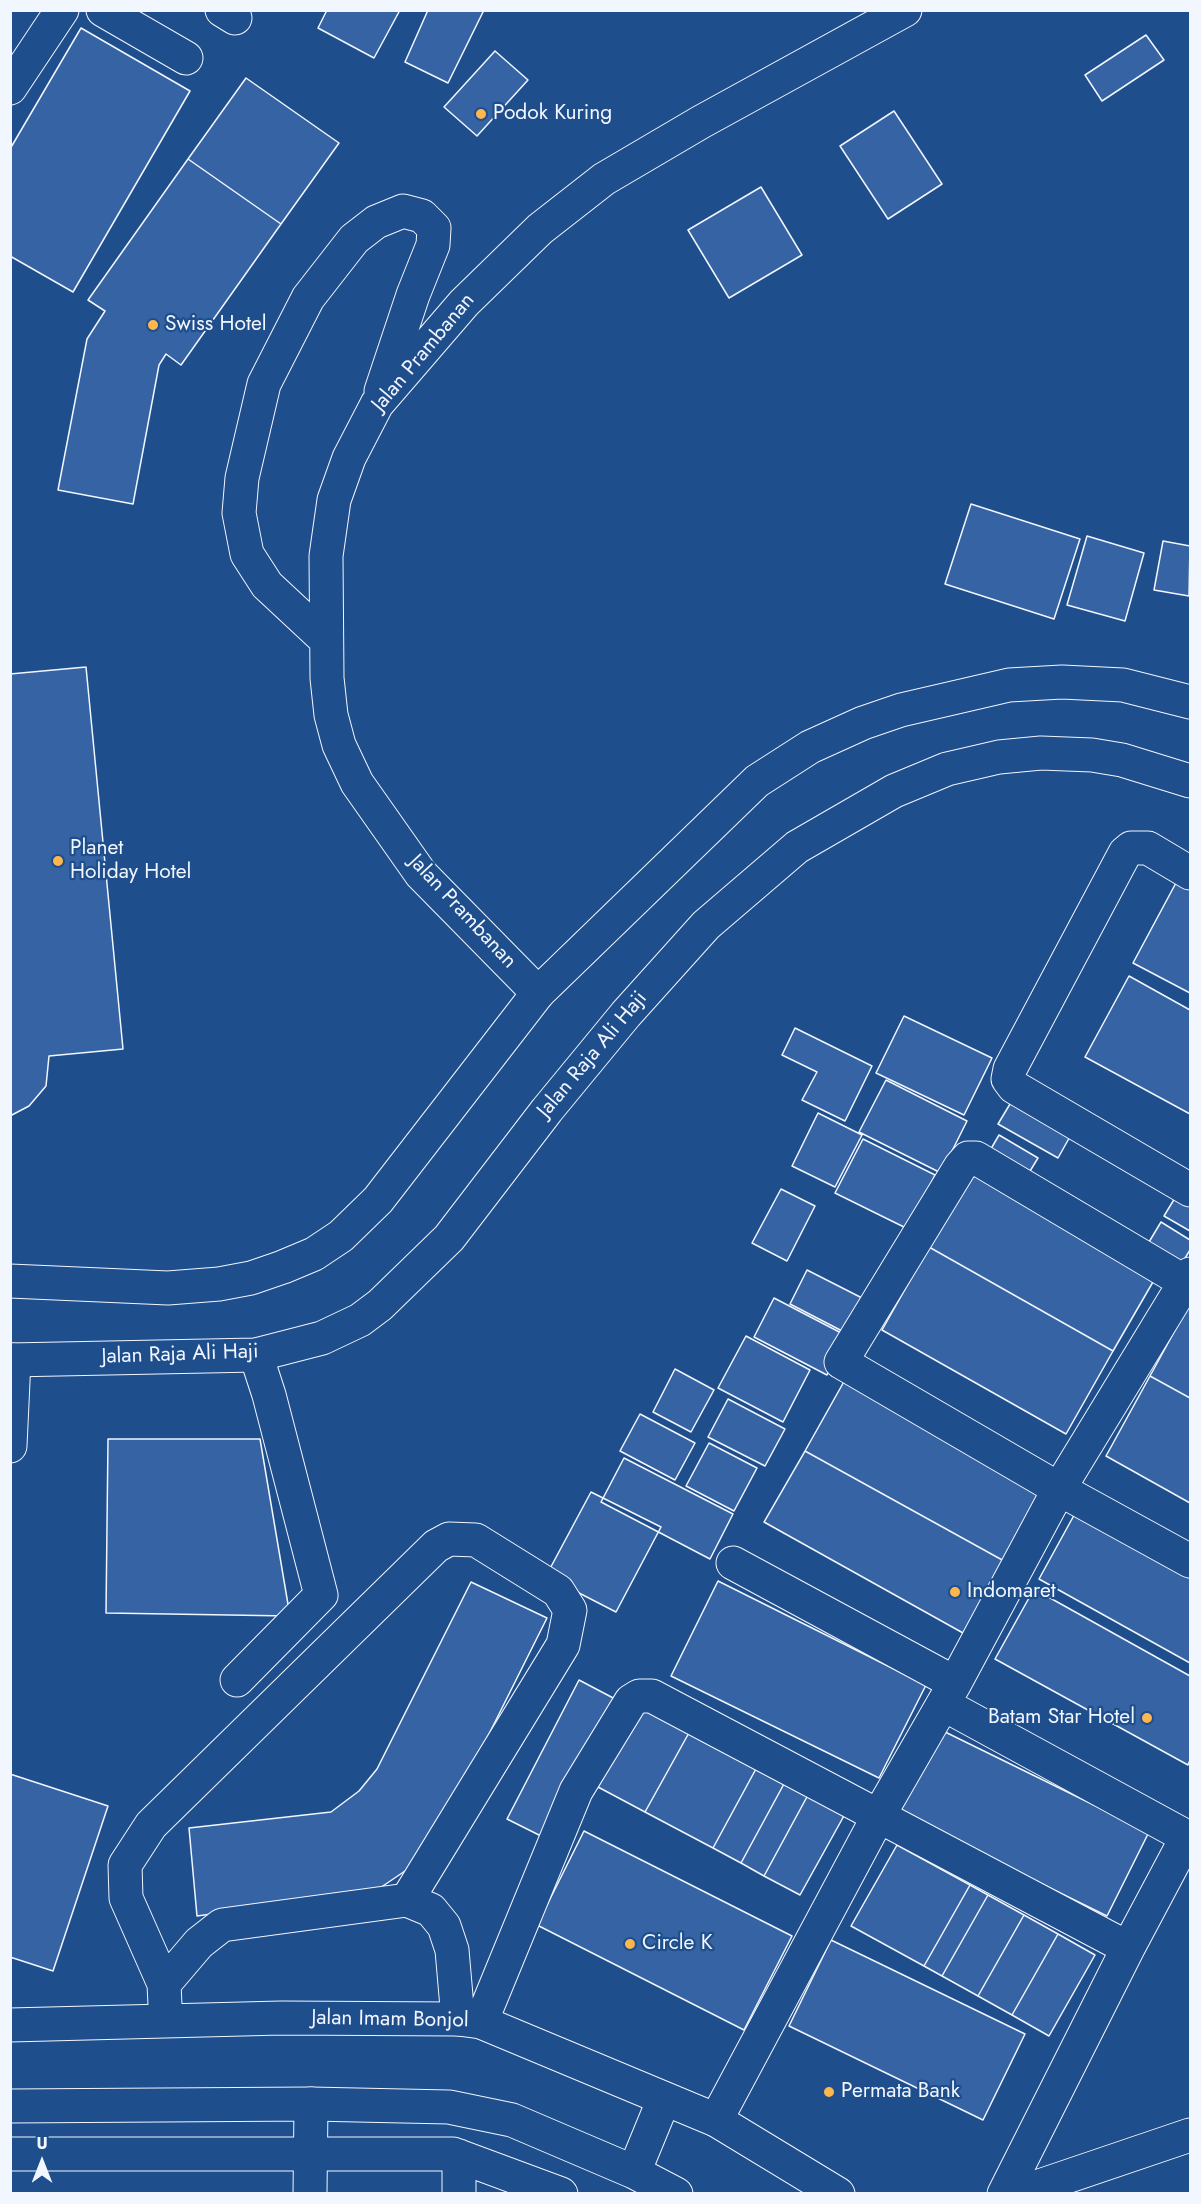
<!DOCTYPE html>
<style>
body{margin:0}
#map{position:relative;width:1201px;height:2204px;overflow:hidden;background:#1f4e8c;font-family:Jost,sans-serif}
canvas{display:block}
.frame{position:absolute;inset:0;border:12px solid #f2f6ff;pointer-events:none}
.north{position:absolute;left:12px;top:2132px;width:60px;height:60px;-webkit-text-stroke:4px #1f4e8c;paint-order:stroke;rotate:0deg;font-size:16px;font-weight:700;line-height:24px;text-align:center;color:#f2f6ff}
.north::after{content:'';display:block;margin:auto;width:21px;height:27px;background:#f2f6ff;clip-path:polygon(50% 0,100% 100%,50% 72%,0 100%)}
</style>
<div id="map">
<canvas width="1201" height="2204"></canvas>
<div class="frame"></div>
<div class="north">U</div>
</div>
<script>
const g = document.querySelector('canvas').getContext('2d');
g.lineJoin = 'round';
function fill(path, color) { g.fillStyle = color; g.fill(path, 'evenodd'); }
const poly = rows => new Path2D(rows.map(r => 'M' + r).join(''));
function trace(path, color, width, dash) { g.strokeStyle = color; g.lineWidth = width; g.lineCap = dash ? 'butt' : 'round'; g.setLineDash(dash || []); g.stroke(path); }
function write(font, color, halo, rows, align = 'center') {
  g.font = font + ' Jost,sans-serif'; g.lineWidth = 4.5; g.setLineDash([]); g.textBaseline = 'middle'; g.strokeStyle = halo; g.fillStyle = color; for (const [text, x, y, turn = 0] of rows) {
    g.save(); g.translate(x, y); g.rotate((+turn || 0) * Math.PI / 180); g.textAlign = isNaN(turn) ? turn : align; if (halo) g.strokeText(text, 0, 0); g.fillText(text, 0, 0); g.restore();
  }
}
const building = poly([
 [327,10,400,10,374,58,318,28,327,10],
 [428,10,484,10,448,83,405,62,428,10],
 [81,28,190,91,73,292,10,256,10,149,81,28],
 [1146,35,1164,60,1102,101,1085,75,1146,35],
 [495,51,528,80,477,136,444,107,495,51],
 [246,78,339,143,281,224,188,159,246,78],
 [894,111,942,184,888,219,840,146,894,111],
 [188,159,281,224,181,365,166,354,159,365,133,504,58,490,87,339,105,311,88,300,188,159],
 [761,187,802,255,729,298,688,230,761,187],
 [971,504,1080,539,1054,619,945,584,971,504],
 [1087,536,1144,553,1125,621,1067,605,1087,536],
 [1163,541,1190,546,1189,596,1154,590,1163,541],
 [86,667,123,1049,49,1056,46,1086,29,1106,10,1116,10,674,86,667],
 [1177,881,1190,888,1190,993,1133,963,1177,881],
 [1129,976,1190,1010,1190,1114,1085,1057,1129,976],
 [904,1016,992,1058,964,1115,876,1073,904,1016],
 [795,1028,872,1066,845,1121,802,1100,817,1072,782,1055,795,1028],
 [886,1080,967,1121,941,1173,859,1132,886,1080],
 [1013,1099,1072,1133,1058,1158,998,1124,1013,1099],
 [818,1113,862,1135,835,1187,792,1166,818,1113],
 [999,1135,1038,1158,1027,1176,988,1154,999,1135],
 [863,1139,935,1175,908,1229,835,1193,863,1139],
 [972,1171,1157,1275,1113,1351,929,1247,972,1171],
 [1181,1188,1190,1194,1190,1231,1164,1216,1181,1188],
 [781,1189,815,1206,787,1261,752,1243,781,1189],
 [1161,1222,1190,1240,1190,1250,1179,1268,1146,1247,1161,1222],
 [929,1247,1113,1351,1066,1434,882,1330,929,1247],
 [807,1270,864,1299,846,1333,790,1304,807,1270],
 [774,1298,847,1336,827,1375,754,1337,774,1298],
 [1190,1303,1190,1398,1150,1376,1190,1303],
 [746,1336,810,1370,783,1422,718,1388,746,1336],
 [675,1369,714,1390,691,1432,653,1412,675,1369],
 [1150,1376,1190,1398,1190,1503,1106,1456,1150,1376],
 [846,1378,1045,1489,1004,1561,805,1451,846,1378],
 [728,1399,785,1429,765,1466,708,1437,728,1399],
 [640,1414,695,1443,675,1480,620,1451,640,1414],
 [108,1439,260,1439,290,1616,106,1613,108,1439],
 [709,1443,757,1468,734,1511,686,1486,709,1443],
 [805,1451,1004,1561,963,1633,764,1522,805,1451],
 [624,1458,733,1514,710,1559,601,1502,624,1458],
 [591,1492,661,1527,616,1612,546,1576,591,1492],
 [1078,1508,1190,1570,1190,1663,1039,1579,1078,1508],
 [718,1581,926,1685,879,1778,671,1676,718,1581],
 [471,1582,547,1618,435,1842,408,1869,374,1892,197,1916,189,1828,331,1812,359,1791,377,1769,471,1582],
 [1034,1589,1190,1676,1190,1760,1188,1765,995,1659,1034,1589],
 [579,1680,617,1700,545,1838,507,1819,579,1680],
 [642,1705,690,1731,645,1812,598,1787,642,1705],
 [937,1728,1149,1832,1107,1916,895,1812,937,1728],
 [690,1731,757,1767,713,1848,645,1812,690,1731],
 [757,1767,785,1782,741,1863,713,1848,757,1767],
 [10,1774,108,1806,53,1971,10,1957,10,1774],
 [785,1782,808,1795,764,1876,741,1863,785,1782],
 [808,1795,845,1814,800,1895,764,1876,808,1795],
 [584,1831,792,1936,744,2030,537,1925,584,1831],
 [897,1845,970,1885,924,1966,851,1926,897,1845],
 [970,1885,988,1895,942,1976,924,1966,970,1885],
 [988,1895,1024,1915,978,1996,942,1976,988,1895],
 [1024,1915,1058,1934,1012,2015,978,1996,1024,1915],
 [1058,1934,1095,1955,1049,2036,1012,2015,1058,1934],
 [831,1940,1025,2034,983,2120,789,2026,831,1940]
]);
const minor = poly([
 [103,10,186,58],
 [222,10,235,18],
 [10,88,62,10],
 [326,640,267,585,247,554,239,513,242,478,264,384,308,298,354,239,376,222,403,211,422,216,434,228,433,245,413,295,381,391],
 [1190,873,1148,848,1131,848,1125,853,1010,1069,1008,1079,1014,1087,1190,1190],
 [538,993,421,874,357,783,339,745,331,715,327,678,326,556,334,500,349,458,377,404,464,303,540,229,604,179,701,122,905,10],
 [1190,1285,976,1158,968,1158,960,1167,841,1362,1059,1489,1190,1561],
 [10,1446,14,1360],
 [733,1563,955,1683],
 [237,1680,321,1595,269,1395,256,1355],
 [943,1704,1187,1837],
 [164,1984,126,1898,125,1865,151,1825,436,1546,449,1539,476,1540,558,1591,570,1610,563,1645,407,1900],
 [165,2005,164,1984,199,1943,222,1925,407,1900,431,1910,444,1926,452,1950,458,2019],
 [481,2022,576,1791,631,1701,639,1696,652,1696,667,1704,1128,1948],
 [716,2120,879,1815,955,1683,1059,1489,1190,1274],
 [10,2154,453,2154,561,2194],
 [459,2156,459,2194],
 [310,2194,311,2104],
 [1004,2194,1128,1948,1187,1837,1190,1839],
 [1016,2194,1190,2135]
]);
const major = poly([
 [10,1281,168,1288,219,1284,251,1278,283,1267,314,1254,341,1236,378,1200,538,993,757,781,810,747,863,723,901,710,1009,685,1062,682,1123,685,1190,702],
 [10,1360,256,1355,322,1338,360,1320,380,1305,449,1238,547,1110,626,1014,706,925,797,847,894,791,947,769,999,757,1041,753,1092,755,1122,760,1190,781],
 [10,2025,281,2018,458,2019,481,2022,716,2120,838,2194],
 [10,2106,311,2104,449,2107,512,2120,634,2172,676,2194],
 [634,2172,664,2099]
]);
const markers = [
 [481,114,6,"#ffb74d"],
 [153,325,6,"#ffb74d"],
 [58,861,6,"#ffb74d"],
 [955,1592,6,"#ffb74d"],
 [1147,1718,6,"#ffb74d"],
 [630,1944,6,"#ffb74d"],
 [829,2092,6,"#ffb74d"]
];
const poiNames = [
 ["Podok Kuring",493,114],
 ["Swiss Hotel",165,325],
 ["Planet",70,849],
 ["Holiday Hotel",70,873],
 ["Indomaret",967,1592],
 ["Batam Star Hotel",1135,1718,"right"],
 ["Circle K",642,1944],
 ["Permata Bank",841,2092]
];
const streetNames = [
 ["Jalan Prambanan",424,353,-50],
 ["Jalan Prambanan",462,912,47],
 ["Jalan Raja Ali Haji",593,1055,-50],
 ["Jalan Raja Ali Haji",180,1355,-2],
 ["Jalan Imam Bonjol",390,2020,1]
];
fill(building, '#3563a3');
trace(building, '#f2f6ff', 1.5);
trace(minor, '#f2f6ff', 35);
trace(major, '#f2f6ff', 35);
trace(minor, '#1f4e8c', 33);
trace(major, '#1f4e8c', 33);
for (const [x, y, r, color] of markers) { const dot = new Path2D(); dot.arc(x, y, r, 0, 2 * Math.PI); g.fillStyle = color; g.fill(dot); trace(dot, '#1f4e8c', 2); }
write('21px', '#f2f6ff', '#1f4e8c', poiNames, 'left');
write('21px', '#f2f6ff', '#1f4e8c', streetNames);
</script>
